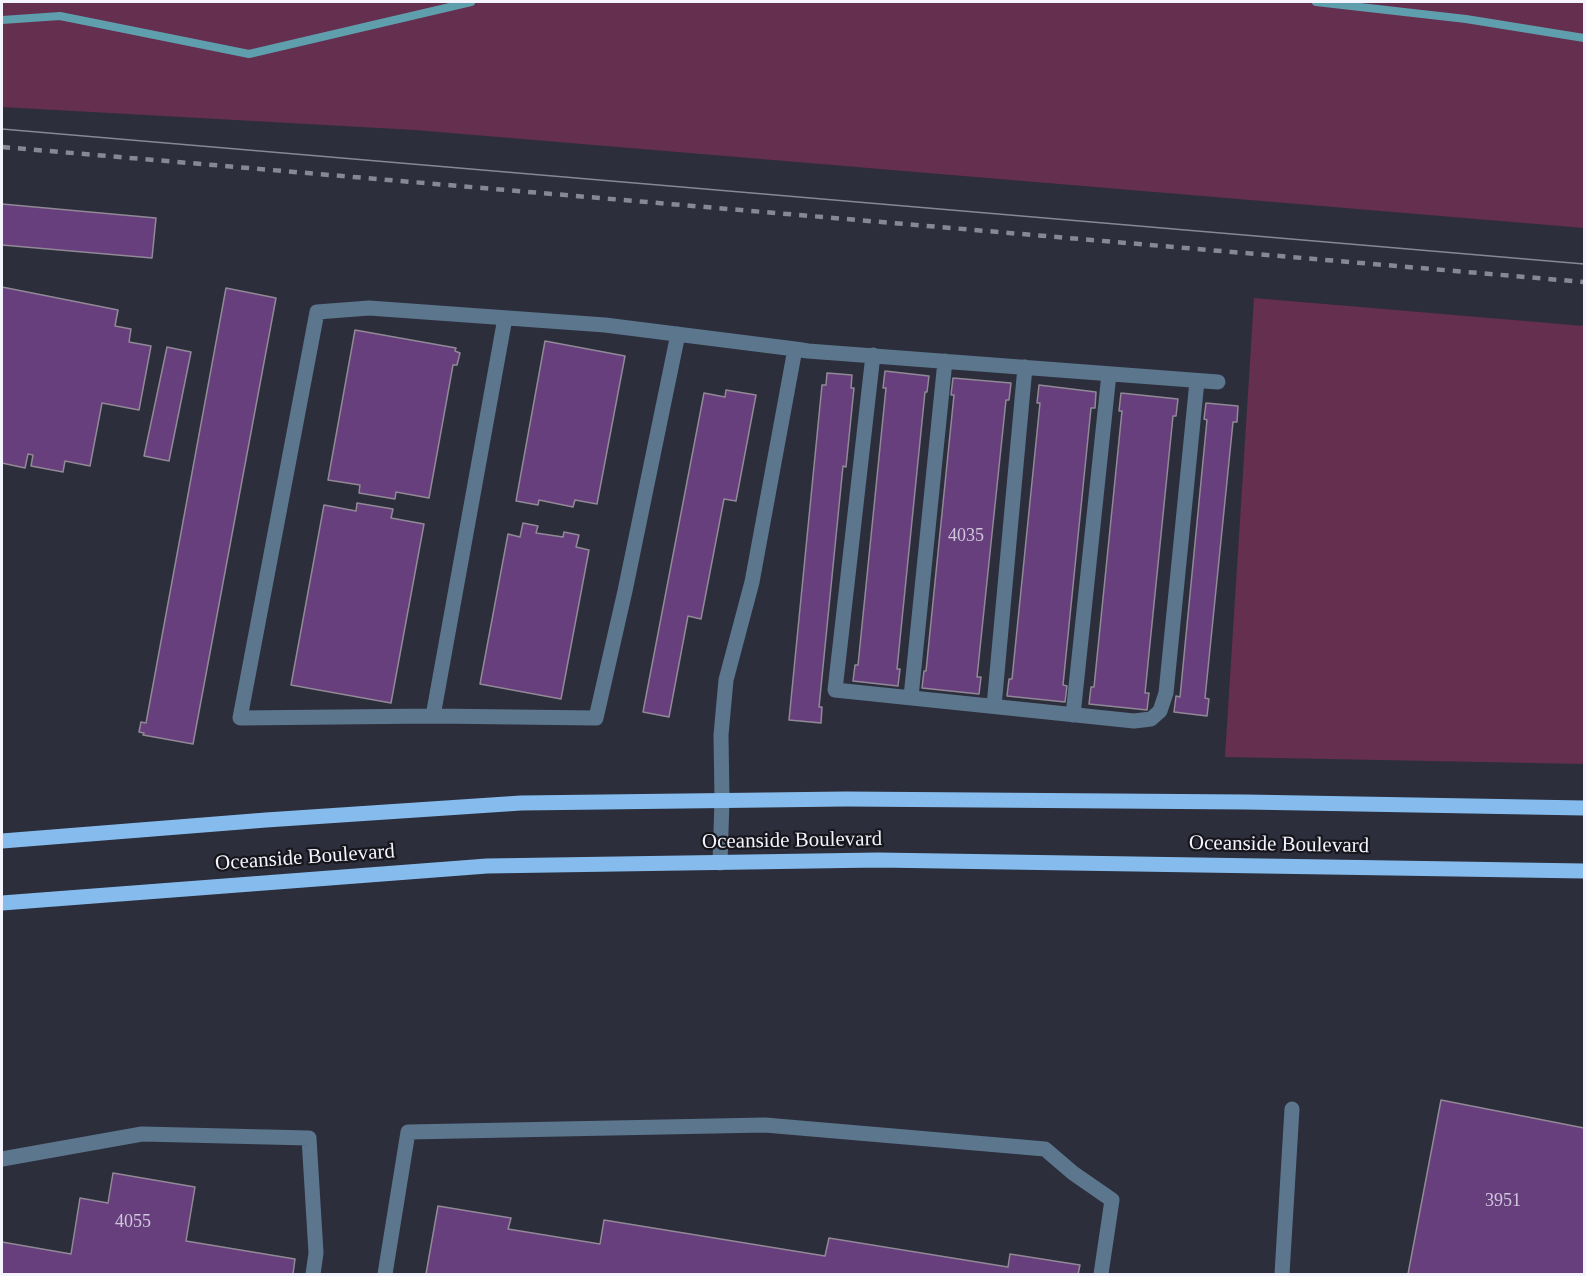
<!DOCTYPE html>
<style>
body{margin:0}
#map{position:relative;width:1586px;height:1276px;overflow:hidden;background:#2c2e3b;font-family:"Times New Roman",serif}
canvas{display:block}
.frame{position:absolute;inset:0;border:3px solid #f3f4fd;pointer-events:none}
</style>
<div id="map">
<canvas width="1586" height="1276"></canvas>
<div class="frame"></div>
</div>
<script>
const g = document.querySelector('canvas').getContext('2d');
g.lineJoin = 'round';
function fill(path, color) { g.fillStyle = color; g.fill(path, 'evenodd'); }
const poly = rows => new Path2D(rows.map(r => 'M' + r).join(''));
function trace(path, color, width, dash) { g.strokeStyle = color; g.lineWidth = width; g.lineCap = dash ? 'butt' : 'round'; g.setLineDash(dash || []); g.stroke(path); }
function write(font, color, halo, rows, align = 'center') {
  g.font = font + ' "Times New Roman",serif'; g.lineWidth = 4.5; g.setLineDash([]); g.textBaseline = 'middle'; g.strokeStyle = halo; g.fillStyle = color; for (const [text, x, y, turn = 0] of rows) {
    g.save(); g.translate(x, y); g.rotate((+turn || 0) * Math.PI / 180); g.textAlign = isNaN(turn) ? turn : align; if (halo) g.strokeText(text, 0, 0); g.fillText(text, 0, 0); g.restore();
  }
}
const green = poly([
 [2,2,1584,2,1584,228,415,130,2,107],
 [1254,298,1584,326,1584,764,1225,757]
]);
const stream = poly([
 [1316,2,1466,19,1584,38],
 [2,20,60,16,249,54,471,2]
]);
const building = poly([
 [2,204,156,218,152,258,2,245,2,204],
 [2,287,118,310,115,326,131,329,129,342,151,346,139,410,102,403,90,466,65,461,63,472,31,466,33,455,28,454,25,468,2,463,2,287],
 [226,288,276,298,193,744,143,735,144,733,139,732,141,722,146,723,226,288],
 [355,330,456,348,455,351,460,353,457,365,453,365,429,498,396,492,395,499,359,493,360,485,328,480,355,330],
 [545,341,625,356,597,504,575,500,573,507,539,500,538,505,516,501,545,341],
 [167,347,191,352,169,461,144,456,167,347],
 [885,371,929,376,927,392,925,392,897,669,900,669,898,686,853,681,855,665,858,665,886,388,883,388,885,371],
 [827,373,852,375,851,388,854,388,846,467,843,466,819,707,822,707,821,723,789,720,822,385,826,385,827,373],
 [953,378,1011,383,1009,400,1006,400,977,677,981,677,979,694,922,688,924,671,926,671,954,395,951,395,953,378],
 [1039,385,1096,392,1095,408,1091,408,1063,685,1067,686,1065,702,1007,696,1009,679,1012,679,1040,403,1037,403,1039,385],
 [726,390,756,395,736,501,724,499,701,619,688,616,669,717,643,712,704,393,725,397,726,390],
 [1121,393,1178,399,1176,416,1173,416,1145,693,1149,693,1147,710,1089,704,1091,687,1094,687,1122,411,1119,411,1121,393],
 [1206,403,1238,406,1237,422,1233,422,1205,698,1209,699,1207,716,1174,712,1176,696,1180,697,1207,420,1204,419,1206,403],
 [357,503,393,509,391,518,424,524,391,703,291,685,324,505,356,511,357,503],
 [523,523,538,526,536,533,563,537,564,532,579,535,576,547,589,550,561,699,480,684,508,534,520,537,523,523],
 [1441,1100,1584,1128,1584,1274,1408,1274,1441,1100],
 [113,1173,195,1187,186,1241,295,1259,293,1274,2,1274,2,1242,71,1254,80,1198,108,1203,113,1173],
 [438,1206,511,1218,508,1229,600,1244,604,1220,825,1256,829,1238,1008,1267,1010,1254,1080,1265,1078,1274,426,1274,438,1206]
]);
const minor = poly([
 [678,334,625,591,596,718,433,716,240,718,317,312,369,308,605,325,795,349,808,351,1218,382],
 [873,355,835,690,1134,721,1151,719,1160,711,1166,693,1197,381],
 [911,697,945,361],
 [994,706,1025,367],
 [1073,715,1109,374],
 [433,716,505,318],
 [720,863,722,800,721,735,726,680,752,582,795,349],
 [2,1159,142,1134,309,1138,316,1253,313,1274],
 [385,1274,408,1132,765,1125,1045,1149,1073,1173,1112,1200,1101,1274],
 [1282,1274,1292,1109]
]);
const major = poly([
 [2,841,266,820,521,803,846,799,1246,802,1584,808],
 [2,903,487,866,878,860,1584,871]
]);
const tram = poly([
 [2,129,1584,264]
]);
const rail = poly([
 [2,147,1584,282]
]);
const numberNames = [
 ["4035",966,536],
 ["3951",1503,1201],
 ["4055",133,1222]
];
const streetNames = [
 ["Oceanside Boulevard",792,841,-1],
 ["Oceanside Boulevard",1279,845,1],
 ["Oceanside Boulevard",305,858,-4]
];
fill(green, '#652f4f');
trace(stream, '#5f9fad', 8);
fill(building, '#663f7c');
trace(building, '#928997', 1.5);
trace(minor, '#5c768d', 15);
trace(major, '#86bced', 15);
trace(tram, '#878894', 1.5);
trace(rail, '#878894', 4.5, [8, 8]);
write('18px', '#d0c7dd', null, numberNames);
write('21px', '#f3f4fd', '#16161c', streetNames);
</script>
